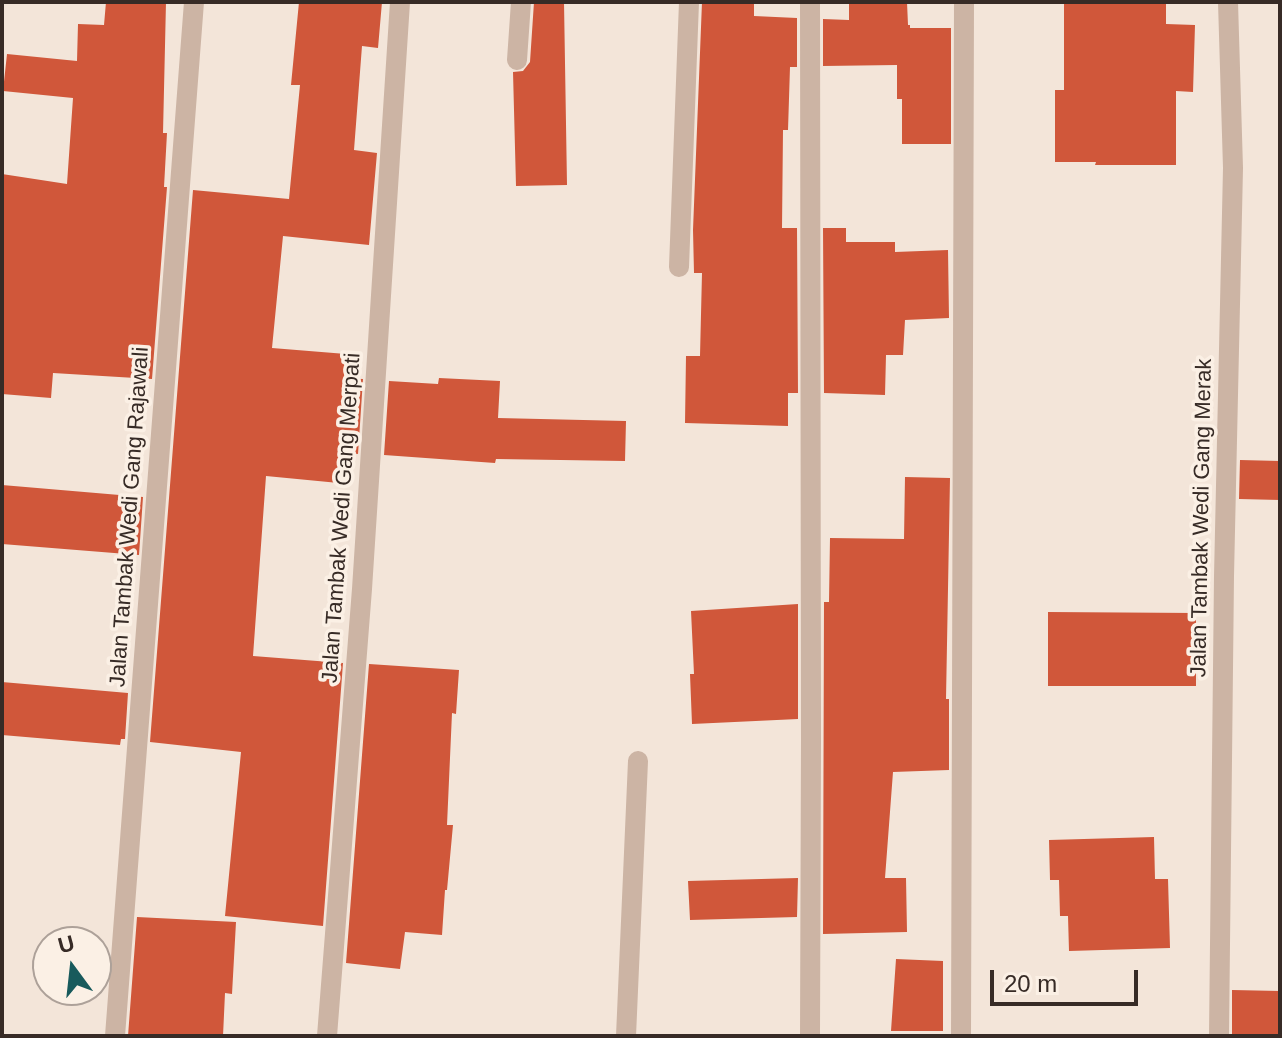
<!DOCTYPE html>
<style>
body{margin:0}
#map{position:relative;width:1282px;height:1038px;overflow:hidden;background:#f3e5d9;font-family:Arial,sans-serif}
canvas{display:block}
.frame{position:absolute;inset:0;border:4px solid #372b26;pointer-events:none}
.north{position:absolute;left:32px;top:926px;width:80px;height:80px;box-sizing:border-box;background:#fbf0e5;border:2px solid #ada199;border-radius:50%;rotate:345deg;font-size:22px;font-weight:700;line-height:32px;text-align:center;color:#372b26}
.north::after{content:'';display:block;margin:auto;width:28px;height:36px;background:#185a5c;clip-path:polygon(50% 0,100% 100%,50% 72%,0 100%)}
.scale{position:absolute;left:990px;top:970px;width:148px;height:36px;box-sizing:border-box;border:4px solid #372b26;border-top:0;padding-left:10px;font-size:24px;line-height:28px;white-space:nowrap;color:#372b26;-webkit-text-stroke:6px #fbf0e5;paint-order:stroke}
</style>
<div id="map">
<canvas width="1282" height="1038"></canvas>
<div class="frame"></div>
<div class="north">U</div>
<div class="scale">20 m</div>
</div>
<script>
const g = document.querySelector('canvas').getContext('2d');
g.lineJoin = 'round';
function fill(path, color) { g.fillStyle = color; g.fill(path, 'evenodd'); }
const poly = rows => new Path2D(rows.map(r => 'M' + r).join(''));
function trace(path, color, width, dash) { g.strokeStyle = color; g.lineWidth = width; g.lineCap = dash ? 'butt' : 'round'; g.setLineDash(dash || []); g.stroke(path); }
function write(font, color, halo, rows, align = 'center') {
  g.font = font + ' Arial,sans-serif'; g.lineWidth = 7; g.setLineDash([]); g.textBaseline = 'middle'; g.strokeStyle = halo; g.fillStyle = color; for (const [text, x, y, turn = 0] of rows) {
    g.save(); g.translate(x, y); g.rotate((+turn || 0) * Math.PI / 180); g.textAlign = isNaN(turn) ? turn : align; if (halo) g.strokeText(text, 0, 0); g.fillText(text, 0, 0); g.restore();
  }
}
const building = poly([
 [106,2,166,2,163,133,167,133,164,187,167,187,152,379,53,373,51,398,2,394,2,174,67,184,73,98,3,91,7,54,77,61,78,24,104,25],
 [299,2,382,2,378,48,362,46,354,150,377,153,369,245,283,236,272,348,346,354,344,378,363,379,358,454,351,453,349,484,266,476,253,656,343,663,323,926,225,916,241,752,150,742,193,190,289,199,300,85,291,85],
 [534,2,564,2,567,185,516,186,513,72,523,71,530,62],
 [702,2,754,2,754,16,797,18,797,67,790,67,788,130,783,130,782,228,797,228,798,393,788,393,788,426,685,423,686,356,700,356,702,273,694,273,693,230],
 [849,2,907,2,908,25,910,25,910,28,951,28,951,144,902,144,902,99,897,99,897,65,823,66,823,19,849,20],
 [1064,2,1166,2,1166,24,1195,25,1193,92,1176,91,1176,165,1095,165,1096,162,1055,162,1055,90,1064,90],
 [823,228,846,228,846,242,895,242,895,252,948,250,949,318,905,320,903,355,886,355,885,395,824,393],
 [439,378,500,381,498,418,626,421,625,461,496,459,495,463,384,455,389,381,438,384],
 [1240,460,1280,461,1280,500,1239,499],
 [905,477,950,478,946,699,949,699,949,770,893,772,885,878,906,878,907,932,823,934,824,602,829,602,830,538,904,539],
 [2,485,143,497,139,555,2,544],
 [798,604,798,719,692,724,690,674,694,674,691,611],
 [1048,612,1196,613,1196,686,1048,686],
 [369,664,459,670,456,714,452,713,447,825,453,825,447,890,445,890,442,935,405,932,400,969,346,963],
 [2,682,128,693,125,739,121,739,120,745,2,735],
 [1154,837,1155,879,1168,879,1170,948,1069,951,1068,916,1060,916,1059,880,1050,880,1049,840],
 [798,878,797,917,690,920,688,881],
 [137,917,236,922,232,994,225,993,223,1036,128,1036],
 [896,959,943,961,943,1031,891,1031],
 [1232,990,1280,991,1280,1036,1232,1036]
]);
const minor = poly([
 [810,2,811,739,810,1036],
 [517,60,521,2],
 [679,267,689,2],
 [115,1036,194,2],
 [327,1036,362,589,400,2],
 [626,1036,638,761],
 [961,1036,964,2],
 [1219,1036,1224,576,1233,168,1228,2]
]);
const streetNames = [
 ["Jalan Tambak Wedi Gang Rajawali",130,517,-86],
 ["Jalan Tambak Wedi Gang Merpati",342,518,-86],
 ["Jalan Tambak Wedi Gang Merak",1202,518,-89]
];
fill(building, '#d0573a');
trace(minor, '#ccb4a4', 20);
write('22px', '#372b26', '#fbf0e5', streetNames);
</script>
